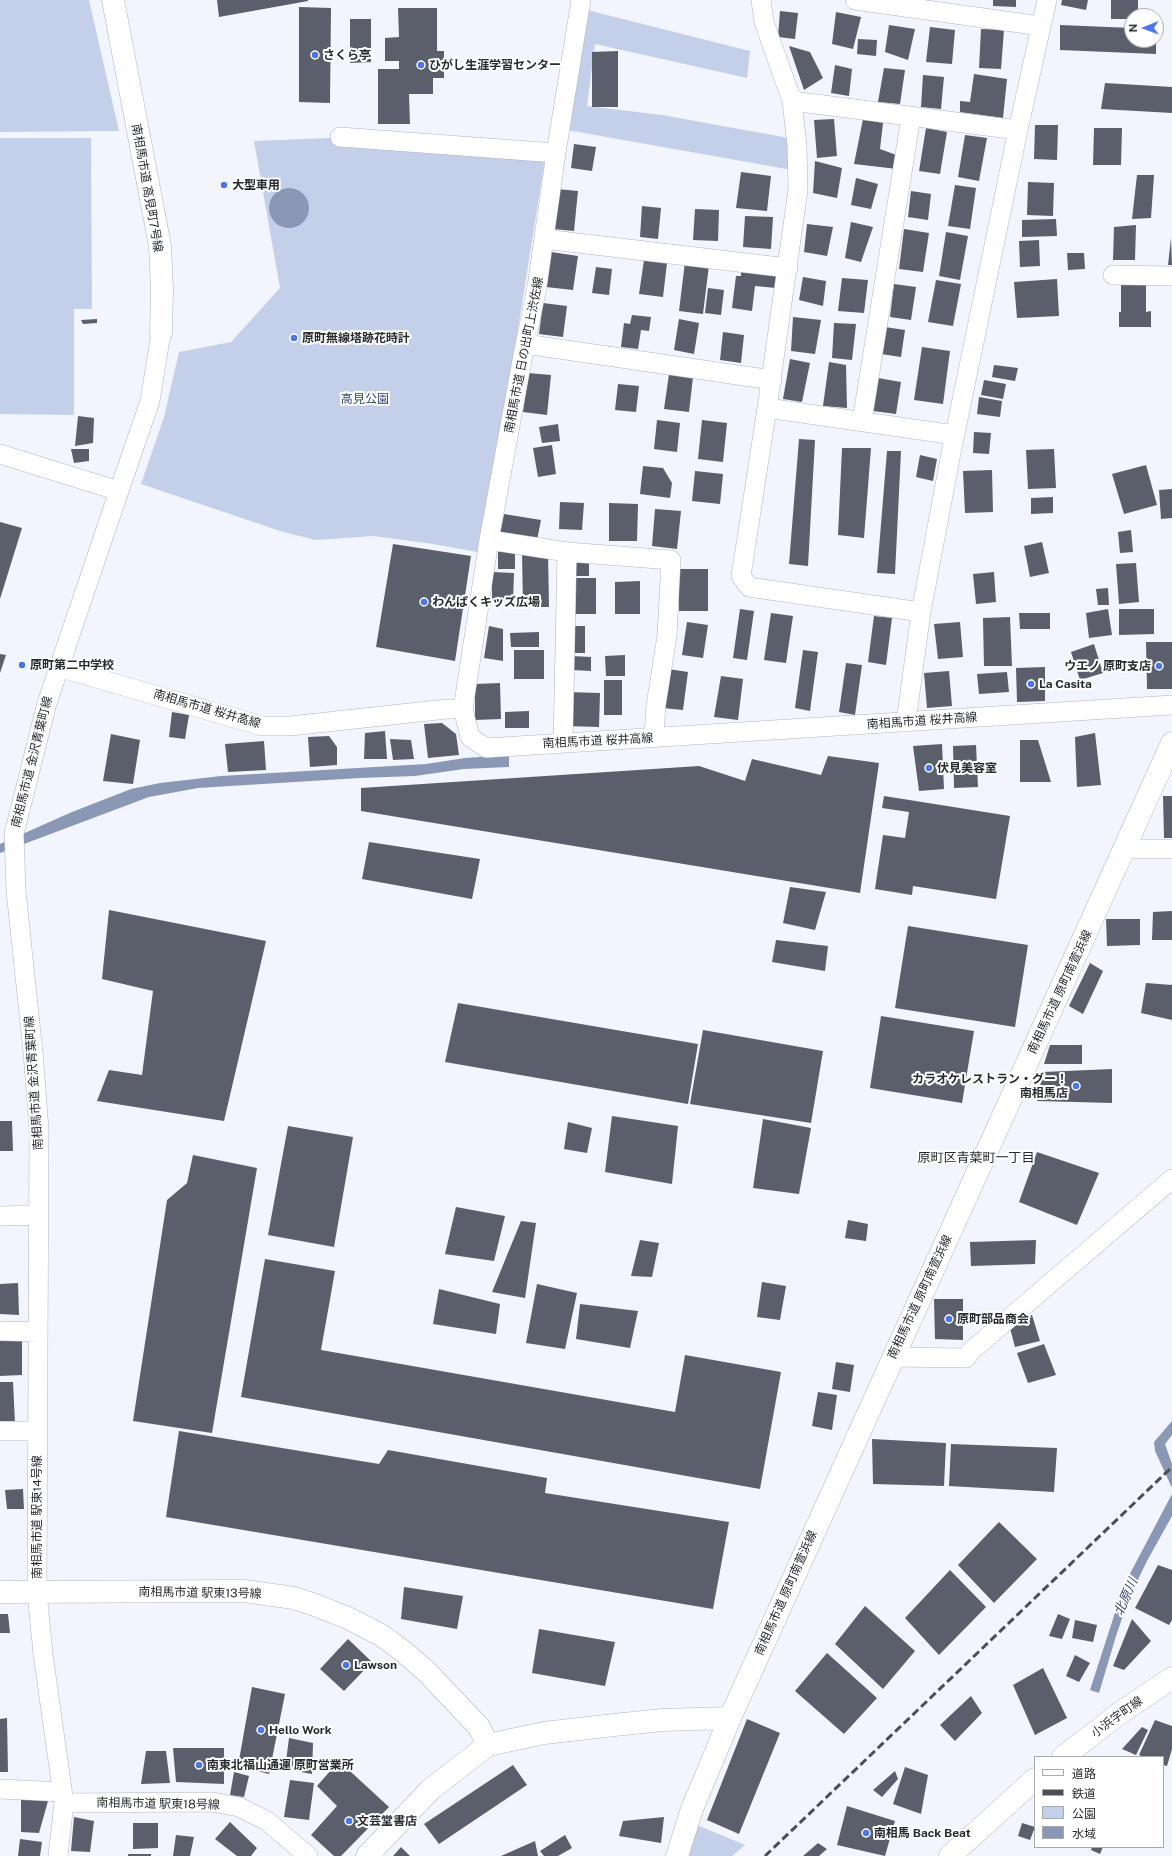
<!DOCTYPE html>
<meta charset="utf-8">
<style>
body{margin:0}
#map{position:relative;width:1172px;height:1856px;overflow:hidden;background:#f2f5fe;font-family:"Public Sans","Noto Sans JP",sans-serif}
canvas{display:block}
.legend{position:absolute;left:1034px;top:1756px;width:130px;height:92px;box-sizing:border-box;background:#fff;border:1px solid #a9aaac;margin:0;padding:5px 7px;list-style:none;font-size:12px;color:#282b30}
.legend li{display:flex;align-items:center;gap:8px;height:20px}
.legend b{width:20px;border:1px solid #a9aaac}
.north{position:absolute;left:1124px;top:8px;width:40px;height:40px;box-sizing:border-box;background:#fff;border:1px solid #a9aaac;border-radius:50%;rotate:269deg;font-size:11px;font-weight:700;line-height:16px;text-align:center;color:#282b30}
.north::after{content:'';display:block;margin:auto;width:14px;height:18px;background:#4b75e8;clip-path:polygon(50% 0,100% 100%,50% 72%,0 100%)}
</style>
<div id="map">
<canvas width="1172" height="1856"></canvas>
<ul class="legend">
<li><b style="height:5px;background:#fff"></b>道路</li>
<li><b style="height:5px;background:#4b4e53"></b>鉄道</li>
<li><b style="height:11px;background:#c4d0ea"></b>公園</li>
<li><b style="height:11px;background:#8b98b5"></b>水域</li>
</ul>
<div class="north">N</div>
</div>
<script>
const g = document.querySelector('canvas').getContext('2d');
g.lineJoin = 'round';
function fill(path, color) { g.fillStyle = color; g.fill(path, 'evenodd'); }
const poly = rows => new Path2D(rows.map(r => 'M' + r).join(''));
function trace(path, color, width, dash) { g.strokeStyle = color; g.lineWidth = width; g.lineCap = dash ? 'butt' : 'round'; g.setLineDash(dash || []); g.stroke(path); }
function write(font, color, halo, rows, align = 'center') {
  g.font = font + ' "Public Sans","Noto Sans JP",sans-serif'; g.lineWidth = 4; g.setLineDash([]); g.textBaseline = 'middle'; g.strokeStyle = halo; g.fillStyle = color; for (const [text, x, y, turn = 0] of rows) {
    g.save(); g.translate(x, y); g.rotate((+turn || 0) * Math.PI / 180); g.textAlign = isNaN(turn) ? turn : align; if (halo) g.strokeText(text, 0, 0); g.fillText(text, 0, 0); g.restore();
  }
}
const green = poly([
 [0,0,89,0,119,131,0,132],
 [587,10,750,51,747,78,595,44,587,106,662,115,789,138,792,170,567,130],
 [0,138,91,138,92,309,74,309,74,415,0,414],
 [329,138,545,159,517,335,477,552,433,544,374,536,316,540,283,532,141,484,164,417,179,352,231,342,280,288,254,141],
 [697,1825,745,1845,732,1856,688,1856]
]);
const water = poly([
 '269 208a20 20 0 1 1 40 0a20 20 0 1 1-40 0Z',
 [509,755,509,767,464,769,415,776,360,778,198,788,149,797,0,853,0,844,72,812,131,789,160,783,221,776,426,764,465,758],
 [1172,1421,1172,1435,1165,1444,1172,1464,1172,1488,1155,1451,1154,1442],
 [1172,1494,1172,1516,1147,1561,1129,1598,1116,1636,1099,1693,1090,1690,1124,1585]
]);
const building = poly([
 [217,0,308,0,308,1,219,17],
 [993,0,1016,0,1016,7,993,6],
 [1062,0,1088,0,1086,10,1061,5],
 [1111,0,1138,0,1138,16,1132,16,1132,19,1111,19],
 [299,7,331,8,330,103,299,102],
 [398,8,437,8,437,51,444,51,444,78,433,78,433,94,409,94,410,124,378,124,378,69,399,69,399,61,385,61,385,38,399,37],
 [780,11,798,13,795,39,778,37],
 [836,12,861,17,853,49,832,44],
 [350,19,371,19,371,62,350,63],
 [889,25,915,29,908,60,885,52],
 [1060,25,1132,28,1132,40,1156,40,1156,54,1060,50],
 [930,27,955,30,952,64,926,62],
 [981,29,1004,30,1001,69,979,68],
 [858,39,877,40,876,56,857,54],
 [789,46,810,52,823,78,804,90],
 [618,51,618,107,592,107,592,52],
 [835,65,852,69,849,96,831,93],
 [884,68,905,70,900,104,878,102],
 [974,74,1007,79,1003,118,960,112,960,101,970,102],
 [923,75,944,77,941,109,921,107],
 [1105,83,1172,87,1172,113,1101,109],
 [834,119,837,156,817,158,814,120],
 [863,119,883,123,880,149,899,156,897,169,854,164],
 [1035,125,1058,125,1057,160,1034,159],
 [926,128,947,132,940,174,919,171],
 [1094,128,1122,128,1121,165,1093,165],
 [965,135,987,138,979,181,958,177],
 [574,144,596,147,592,171,571,168],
 [815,161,842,168,837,198,813,193],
 [741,172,771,176,767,211,736,208],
 [1137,175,1154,175,1151,218,1132,219],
 [856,178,878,184,871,209,851,205],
 [1028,182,1054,183,1053,216,1027,215],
 [955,185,976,188,970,229,948,226],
 [557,189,578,191,574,231,553,229],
 [911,191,931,194,928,220,908,217],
 [642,206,661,208,658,239,640,237],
 [695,209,719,210,718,241,693,240],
 [745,216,773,217,771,249,743,247],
 [1056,219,1057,236,1022,237,1022,220],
 [851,222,873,227,861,262,845,258],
 [807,224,833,227,827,256,804,252],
 [1136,225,1135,260,1113,260,1114,227],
 [904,229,929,233,923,272,899,269],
 [946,232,968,236,960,280,939,276],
 [1171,238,1172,265,1168,265],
 [1039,240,1040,266,1020,267,1019,241],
 [551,252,578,256,573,290,546,287],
 [1067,253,1084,253,1085,269,1068,270],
 [644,260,667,263,663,297,639,294],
 [685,262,709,265,703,314,679,311],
 [596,267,612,269,609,295,592,293],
 [741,269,778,273,776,288,755,286,752,311,732,308,736,276,741,276],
 [803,277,826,281,823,306,799,300],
 [842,278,868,280,864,313,838,311],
 [1057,279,1059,316,1017,318,1014,282],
 [936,280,961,284,953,326,928,322],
 [894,284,916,287,911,320,890,317],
 [1121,285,1146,285,1146,312,1151,311,1151,327,1119,327,1119,312,1121,312],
 [708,288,724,290,721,315,705,313],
 [543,303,567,306,563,337,539,334],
 [632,315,651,317,649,331,641,330,638,349,621,347,624,323,630,324],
 [793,317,821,320,815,354,791,351],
 [97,319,97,323,83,324,81,320],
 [679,319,699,323,694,354,674,350],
 [834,323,856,324,852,360,832,358],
 [885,327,905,330,901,357,881,354],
 [723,332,744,335,741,363,720,360],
 [922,347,950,351,943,404,914,400],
 [790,359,810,363,802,402,783,399],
 [829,362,846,365,847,408,823,406],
 [994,365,1018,368,1015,381,992,377],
 [528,373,551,375,547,415,523,412],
 [669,374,693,377,689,412,664,409],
 [878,378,901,382,896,414,873,411],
 [984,380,1006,384,1003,399,981,395],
 [618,384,639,386,636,412,615,410],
 [979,397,1002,401,1000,417,977,414],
 [78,416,94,418,93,443,75,446],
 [657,420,680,423,677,452,654,449],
 [702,420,727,423,723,462,698,459],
 [558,424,560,441,542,443,539,427],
 [974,432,991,433,989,454,973,453],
 [799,439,815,440,808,566,789,564],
 [552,445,556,474,538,477,533,448],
 [842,448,871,448,864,538,838,535],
 [71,449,89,449,89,461,74,463],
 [1054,449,1056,488,1028,489,1026,450],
 [887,451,901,451,895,574,877,573],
 [920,455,937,459,933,481,916,477],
 [1146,465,1157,505,1124,514,1112,474],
 [643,466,663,468,672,483,670,498,640,494],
 [992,470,993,512,965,513,963,471],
 [695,471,723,474,720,504,692,501],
 [1172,489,1172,518,1161,519,1159,490],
 [1053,497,1053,513,1031,514,1031,498],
 [560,502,584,503,582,530,559,529],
 [609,503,638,504,637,541,609,541],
 [655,509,681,511,677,549,652,546],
 [504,514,541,520,537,540,500,534],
 [0,522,22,528,0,599],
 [1131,530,1133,552,1120,553,1118,532],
 [1042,542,1049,573,1030,577,1024,546],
 [393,544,471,556,455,661,376,647],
 [498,552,515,552,515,569,498,569],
 [522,552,548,552,549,607,523,607],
 [589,559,589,576,572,576,572,560],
 [1136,563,1139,602,1119,604,1116,564],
 [679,569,708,569,708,611,679,611],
 [492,572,514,573,513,601,492,601],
 [994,572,996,602,976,604,973,574],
 [571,578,596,578,596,614,571,614],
 [640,581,640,614,615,614,615,582],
 [1108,588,1109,605,1098,605,1096,589],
 [740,609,754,611,747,660,733,658],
 [1108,609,1112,635,1089,638,1086,613],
 [1119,609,1154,609,1154,634,1119,635],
 [771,613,793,616,786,663,764,660],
 [1019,613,1050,613,1050,629,1020,629],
 [874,616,892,618,886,665,868,662],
 [1010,617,1012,666,984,666,983,618],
 [687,622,708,625,703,658,682,655],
 [960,622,963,657,938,659,934,624],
 [489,626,503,629,503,661,484,658],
 [568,626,585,626,585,653,567,653],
 [539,632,539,647,511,647,510,633],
 [1146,642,1172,642,1172,689,1147,689],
 [1094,644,1103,673,1080,680,1071,652],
 [514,650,544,650,544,679,514,679],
 [803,650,818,652,810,711,795,708],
 [0,654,6,655,0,673],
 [625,655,625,676,606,676,605,656],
 [572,656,591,657,591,671,572,670],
 [846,663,862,665,855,715,839,712],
 [1045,667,1045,701,1017,702,1016,668],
 [668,669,688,672,683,710,663,708],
 [949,671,952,706,927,708,924,673],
 [1007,672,1009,692,979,694,977,674],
 [721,676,743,679,738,720,714,717],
 [604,680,622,680,622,715,604,715],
 [500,683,501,719,475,720,475,684],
 [566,692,600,693,599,727,565,726],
 [529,711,529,728,505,728,505,712],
 [172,712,189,715,185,739,169,737],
 [442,723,456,734,459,755,428,758,424,724],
 [385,731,387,759,364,759,365,733],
 [1095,733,1101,785,1077,787,1075,737],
 [111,734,140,740,133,784,103,781],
 [329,736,337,747,337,765,310,767,308,737],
 [390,739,411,740,414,759,393,760],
 [1020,740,1038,740,1051,782,1020,782],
 [264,741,266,770,228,772,225,744],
 [942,744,944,789,919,791,913,746],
 [976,745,978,787,954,788,953,746],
 [828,756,879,763,860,893,361,811,361,788,699,766,745,781,752,759,821,775],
 [884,796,1010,816,996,899,913,886,912,895,875,889,883,835,905,838,909,812,882,808],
 [1163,796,1172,796,1172,838,1164,838],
 [369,842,480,859,472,899,362,879],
 [790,887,826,892,815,930,783,923],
 [109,910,266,941,224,1121,97,1101,109,1070,142,1075,153,991,102,979],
 [1172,911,1172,940,1152,940,1153,912],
 [1106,919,1140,919,1140,945,1107,946],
 [908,926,1028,945,1015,1027,895,1008],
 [776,940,828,946,825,971,772,962],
 [1090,963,1103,971,1083,1014,1069,1006],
 [1146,983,1172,985,1172,1020,1141,1013],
 [458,1003,698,1044,688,1104,445,1062],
 [881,1016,974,1031,962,1103,870,1088],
 [703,1030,823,1051,811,1123,690,1104],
 [1050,1045,1082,1045,1082,1064,1044,1064],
 [1112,1069,1112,1103,1037,1101,1043,1072],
 [612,1116,678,1126,672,1184,605,1172],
 [763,1119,811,1128,799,1194,753,1188],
 [0,1121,12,1121,13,1151,0,1151],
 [568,1122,592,1128,587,1153,564,1149],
 [288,1126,353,1137,334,1247,268,1235],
 [1037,1152,1099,1173,1077,1225,1019,1202],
 [193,1155,257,1168,212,1433,133,1421,167,1200,187,1183],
 [456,1207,505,1216,494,1261,445,1254],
 [848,1220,868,1224,866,1241,845,1238],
 [521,1221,536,1223,525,1298,492,1292],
 [640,1240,659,1243,652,1277,631,1276],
 [1036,1240,1035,1264,971,1266,970,1242],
 [265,1259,335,1271,321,1350,675,1412,685,1355,781,1372,760,1489,241,1397],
 [762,1282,786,1286,780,1320,757,1317],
 [18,1283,19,1315,0,1314,0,1284],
 [537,1284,577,1293,565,1349,526,1343],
 [439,1289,500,1304,496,1334,433,1324],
 [934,1299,963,1299,963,1340,935,1339],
 [580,1304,638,1311,630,1348,576,1339],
 [1032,1315,1040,1341,1015,1347,1010,1328,1019,1318],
 [0,1340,22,1341,22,1375,0,1376],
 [1044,1344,1056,1375,1028,1383,1017,1353],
 [836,1362,854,1365,850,1392,832,1389],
 [0,1382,13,1382,15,1423,0,1423],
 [818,1392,837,1395,832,1430,812,1426],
 [179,1431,379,1464,388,1450,547,1478,545,1493,729,1522,713,1609,166,1517],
 [872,1439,946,1443,944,1486,873,1484],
 [951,1444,1057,1448,1054,1492,949,1486],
 [23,1489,24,1509,7,1509,5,1490],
 [999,1522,1037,1559,994,1603,958,1565],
 [1158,1565,1172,1570,1172,1620,1169,1625,1135,1608],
 [950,1570,986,1607,939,1655,905,1618],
 [404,1587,463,1596,457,1629,401,1619],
 [865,1606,915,1651,883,1689,835,1644],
 [0,1614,8,1614,10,1633,0,1633],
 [1058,1614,1070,1619,1062,1639,1049,1636],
 [1132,1619,1151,1641,1124,1670,1113,1666],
 [1075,1620,1097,1625,1093,1642,1072,1638],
 [539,1629,615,1642,605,1686,532,1673],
 [348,1639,372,1662,344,1691,320,1669],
 [827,1653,877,1698,844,1734,795,1691],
 [1075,1655,1090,1663,1079,1682,1066,1676],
 [1043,1668,1067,1718,1035,1735,1013,1685],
 [252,1687,285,1694,269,1774,238,1766],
 [971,1696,982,1713,955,1741,940,1725],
 [7,1718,8,1772,0,1772,0,1719],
 [747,1719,780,1733,739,1834,707,1820],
 [1155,1720,1172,1726,1172,1749,1167,1766,1163,1765,1163,1757,1144,1757,1139,1755],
 [1142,1727,1148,1730,1136,1755,1122,1749],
 [289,1738,313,1743,312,1774,285,1769],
 [173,1748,224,1748,224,1784,176,1782],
 [146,1751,166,1751,170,1783,141,1784],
 [339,1761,389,1807,341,1856,334,1856,311,1835,337,1806,317,1786],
 [513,1765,527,1785,439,1844,424,1824],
 [905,1767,928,1775,921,1814,893,1804],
 [895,1771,898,1779,882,1797,873,1790],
 [234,1772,249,1776,244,1797,230,1795],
 [290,1780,314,1783,309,1820,284,1817],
 [21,1798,48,1801,39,1833,21,1832],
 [847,1806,895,1821,885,1856,837,1845],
 [74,1817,94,1821,90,1852,71,1851],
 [664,1817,661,1843,619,1836,623,1821],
 [230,1822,257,1848,251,1856,237,1856,215,1839],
 [133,1823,158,1823,158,1848,133,1849],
 [1022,1823,1035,1827,1030,1840,1018,1836],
 [176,1835,194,1837,190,1856,173,1856],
 [565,1835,572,1848,558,1856,544,1856,540,1851],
 [20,1839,42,1842,40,1856,18,1856],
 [535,1841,538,1856,501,1856],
 [818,1843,827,1849,819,1856,803,1856],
 [401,1847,410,1856,393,1856],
 [1092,1847,1103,1847,1100,1854,1091,1850],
 [128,1854,151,1854,151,1856,128,1856]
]);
const street = poly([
 [761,0,764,22,792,101,797,146,798,190,767,408,741,576,749,587,921,612],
 [855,0,1041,26],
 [792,101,1018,130],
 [340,137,556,153],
 [544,239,788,268],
 [1113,275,1172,276],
 [525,344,772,380],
 [767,408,955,435],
 [862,421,911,117],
 [0,454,119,491,47,703,14,834,16,891,33,1052,39,1129,37,1592,43,1654,64,1803,58,1856],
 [119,491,150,401,161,333],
 [489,540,567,552,671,560,667,636,656,705,654,737],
 [58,667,262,726,290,726,447,709,463,709,470,737,486,748,1172,705],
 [463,709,489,540,523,355,537,287,556,153,581,0],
 [906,722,921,612,952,448,1018,130,1047,0],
 [563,743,567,552],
 [1125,849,1172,849],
 [0,1216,39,1215],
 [0,1331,38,1332],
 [892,1357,966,1358,971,1351,1172,1179],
 [0,1431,38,1431],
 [0,1789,62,1792],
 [64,1803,212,1802,239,1807,267,1821,308,1856]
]);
const secondary = poly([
 [113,0,160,246,162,289,161,333],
 [0,1592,244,1591,294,1598,315,1605,348,1618,381,1635,404,1652,426,1671,479,1727,488,1745],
 [1063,1757,1120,1713,1172,1678],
 [367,1856,431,1789,488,1745,544,1733,614,1725,662,1720,730,1718],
 [677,1856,692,1809,730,1718,1172,743],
 [950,1856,1035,1779]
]);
const rail = poly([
 [765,1856,1172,1467]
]);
const markers = [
 [315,55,4,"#4b75e8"],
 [421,65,4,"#4b75e8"],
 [224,185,4,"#4b75e8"],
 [294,338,4,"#4b75e8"],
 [424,602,4,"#4b75e8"],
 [22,665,4,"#4b75e8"],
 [1159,666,4,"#4b75e8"],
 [1031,684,4,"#4b75e8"],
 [929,768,4,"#4b75e8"],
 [1076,1086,4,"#4b75e8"],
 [949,1319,4,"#4b75e8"],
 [346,1665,4,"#4b75e8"],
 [261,1730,4,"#4b75e8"],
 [199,1765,4,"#4b75e8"],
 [349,1821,4,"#4b75e8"],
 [866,1833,4,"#4b75e8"]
];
const poiNames = [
 ["さくら亭",323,55],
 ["ひがし生涯学習センター",429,65],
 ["大型車用",232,185],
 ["原町無線塔跡花時計",302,338],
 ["わんぱくキッズ広場",432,602],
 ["原町第二中学校",30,665],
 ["ウエノ 原町支店",1151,666,"right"],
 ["La Casita",1039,684],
 ["伏見美容室",937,768],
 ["カラオケレストラン・グー！",1068,1079,"right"],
 ["南相馬店",1068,1093,"right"],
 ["原町部品商会",957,1319],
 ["Lawson",354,1665],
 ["Hello Work",269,1730],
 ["南東北福山通運 原町営業所",207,1765],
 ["文芸堂書店",357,1821],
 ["南相馬 Back Beat",874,1833]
];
const streetNames = [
 ["南相馬市道 高見町7号線",147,188,80],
 ["南相馬市道 日の出町上渋佐線",524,355,-79],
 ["南相馬市道 桜井高線",207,709,16],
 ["南相馬市道 桜井高線",922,721,-4],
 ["南相馬市道 桜井高線",598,741,-3],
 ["南相馬市道 金沢青葉町線",32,762,-76],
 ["南相馬市道 原町南萱浜線",1060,992,-65],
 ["南相馬市道 金沢青葉町線",34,1083,-94],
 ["南相馬市道 原町南萱浜線",920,1297,-65],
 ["南相馬市道 駅東14号線",37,1517,-90],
 ["南相馬市道 駅東13号線",200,1593,1],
 ["南相馬市道 原町南萱浜線",786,1593,-66],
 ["小浜字町線",1117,1717,-36],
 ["南相馬市道 駅東18号線",158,1804,1]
];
const parkNames = [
 ["高見公園",365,399]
];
const neighbourhoodNames = [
 ["原町区青葉町一丁目",976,1158]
];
const waterNames = [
 ["北原川",1126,1597,-66]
];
fill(green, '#c4d0ea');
fill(water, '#8b98b5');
fill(building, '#5a5f6b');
trace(street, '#afb5c2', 20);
trace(secondary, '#afb5c2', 23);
trace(street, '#fff', 19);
trace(secondary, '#fff', 22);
trace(rail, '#4b4e53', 3, [8, 4]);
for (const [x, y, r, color] of markers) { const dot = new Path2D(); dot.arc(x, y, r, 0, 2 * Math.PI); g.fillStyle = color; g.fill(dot); trace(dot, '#fff', 1.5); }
write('bold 12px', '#282b30', '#fff', poiNames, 'left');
write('12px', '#282b30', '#fff', streetNames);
write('12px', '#344570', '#fff', parkNames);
write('13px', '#282b30', '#fff', neighbourhoodNames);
write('italic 13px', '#384a75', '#fff', waterNames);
</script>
